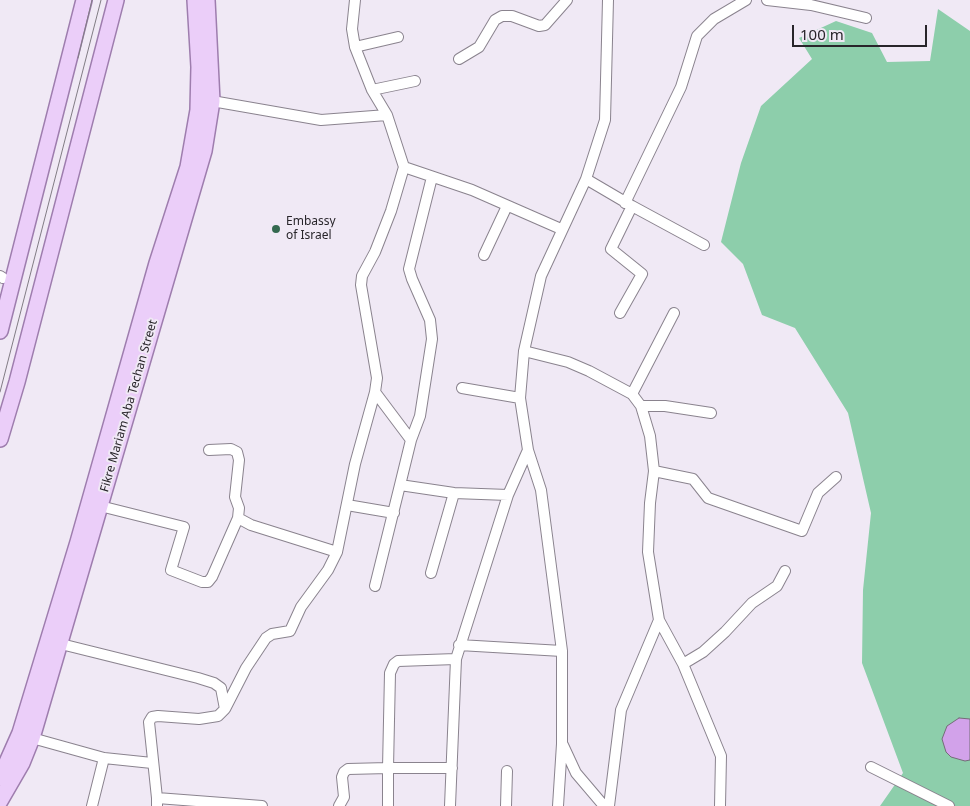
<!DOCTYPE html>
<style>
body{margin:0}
#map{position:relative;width:970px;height:806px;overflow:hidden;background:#f0e9f5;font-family:"Noto Sans",sans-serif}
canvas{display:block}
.scale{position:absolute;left:792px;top:25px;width:135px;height:22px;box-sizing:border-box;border:2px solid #28252a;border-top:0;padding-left:6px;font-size:15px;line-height:18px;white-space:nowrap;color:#28252a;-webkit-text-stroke:4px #f0e9f5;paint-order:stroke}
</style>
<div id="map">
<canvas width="970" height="806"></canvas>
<div class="scale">100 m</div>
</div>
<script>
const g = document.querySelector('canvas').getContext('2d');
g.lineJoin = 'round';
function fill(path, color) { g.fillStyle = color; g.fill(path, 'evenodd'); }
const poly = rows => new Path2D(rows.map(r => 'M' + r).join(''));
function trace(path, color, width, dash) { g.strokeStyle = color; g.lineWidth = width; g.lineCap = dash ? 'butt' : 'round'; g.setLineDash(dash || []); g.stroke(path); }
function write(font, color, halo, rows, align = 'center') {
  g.font = font + ' "Noto Sans",sans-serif'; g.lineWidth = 4; g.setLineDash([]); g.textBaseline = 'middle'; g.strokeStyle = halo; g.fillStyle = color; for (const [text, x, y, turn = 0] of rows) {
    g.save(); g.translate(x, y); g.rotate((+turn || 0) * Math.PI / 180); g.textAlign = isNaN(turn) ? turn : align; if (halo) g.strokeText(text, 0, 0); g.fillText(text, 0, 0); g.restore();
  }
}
const green = poly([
 [938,9,970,31,970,806,880,806,903,773,862,663,863,590,871,513,848,413,795,328,762,315,743,264,721,242,741,163,761,106,812,59,799,38,836,21,872,33,887,62,930,61]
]);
const building = poly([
 [959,718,970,719,970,760,965,761,951,757,946,752,942,739,947,726,959,718]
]);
const minor = poly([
 [767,0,811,5,866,18],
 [355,47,398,37],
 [459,59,479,47,495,20,502,16,512,16,539,26,545,25,567,0],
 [372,90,415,81],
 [212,101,321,120,387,115,372,90,355,47,352,29,355,0],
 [387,115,404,167,391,211,375,252,362,276,361,285,377,378,375,392,411,440],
 [404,167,472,190,561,229],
 [432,177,409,269,412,279,430,320,432,339,420,416,411,440,400,485,454,493,508,495],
 [586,179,632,206,704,245],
 [625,203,681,87,697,36,714,19,746,0],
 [484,255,507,206],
 [0,276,3,278],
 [620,313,642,274,611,249,632,206],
 [524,351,568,362,589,371,632,394,641,406,650,436,654,471,650,503,648,552,659,620,683,664,721,756,720,806],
 [462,388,520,398],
 [632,394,674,313],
 [641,406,665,406,711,413],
 [209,450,231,449,237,452,239,460,235,497,239,508,238,518],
 [528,450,541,490,562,651,562,744,558,806],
 [654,471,693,479,708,498,802,531,818,493,836,477],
 [347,505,394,513],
 [100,506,184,527,171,570,202,582,208,582,212,577,238,518,251,525,337,552],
 [431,573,454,493],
 [375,586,400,485],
 [61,644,198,678,214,683,221,688,225,709,218,716,199,719,158,716,152,717,149,722,157,798],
 [459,645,562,651],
 [683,664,703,652,725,632,752,603,777,586,785,571],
 [225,709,246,668,266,638,272,634,290,631,301,607,328,570,337,552,355,464,375,392],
 [32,738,104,758,152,763],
 [563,745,576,773,604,806],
 [871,767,949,806],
 [92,806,104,758],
 [157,806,157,798,262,806],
 [339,806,344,797,342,777,344,772,348,769,388,768,390,673,394,664,398,661,456,659],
 [388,806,388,768,452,768],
 [450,806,456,659,508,495,528,450,520,398,524,351,541,276,586,179,605,120,608,0],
 [506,806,507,771],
 [609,806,621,710,659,620]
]);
const primary = poly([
 [0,331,84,0],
 [0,439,17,382,116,0],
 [0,778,20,733,78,542,157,263,188,167,198,110,199,67,195,0],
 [0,801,22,763,32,738,204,151,212,101,207,0]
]);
const tram = poly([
 [78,58,92,0],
 [0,392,101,0]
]);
const markers = [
 [276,229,5,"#34694f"]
];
const poiNames = [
 ["Embassy",286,222],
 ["of Israel",286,236]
];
const streetNames = [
 ["Fikre Mariam Aba Techan Street",129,406,-74]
];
fill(green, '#8dceab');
fill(building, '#d2a2ea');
trace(building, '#746d78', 1);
trace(minor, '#8a838e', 12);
trace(primary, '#9e7dae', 18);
trace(minor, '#fff', 10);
trace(primary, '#ebcef9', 15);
trace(tram, '#817c84', 1);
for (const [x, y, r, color] of markers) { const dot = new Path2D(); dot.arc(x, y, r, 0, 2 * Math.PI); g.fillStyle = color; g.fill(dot); trace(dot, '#f0e9f5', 2); }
write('12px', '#28252a', '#f0e9f5', poiNames, 'left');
write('12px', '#28252a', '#f0e9f5', streetNames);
</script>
